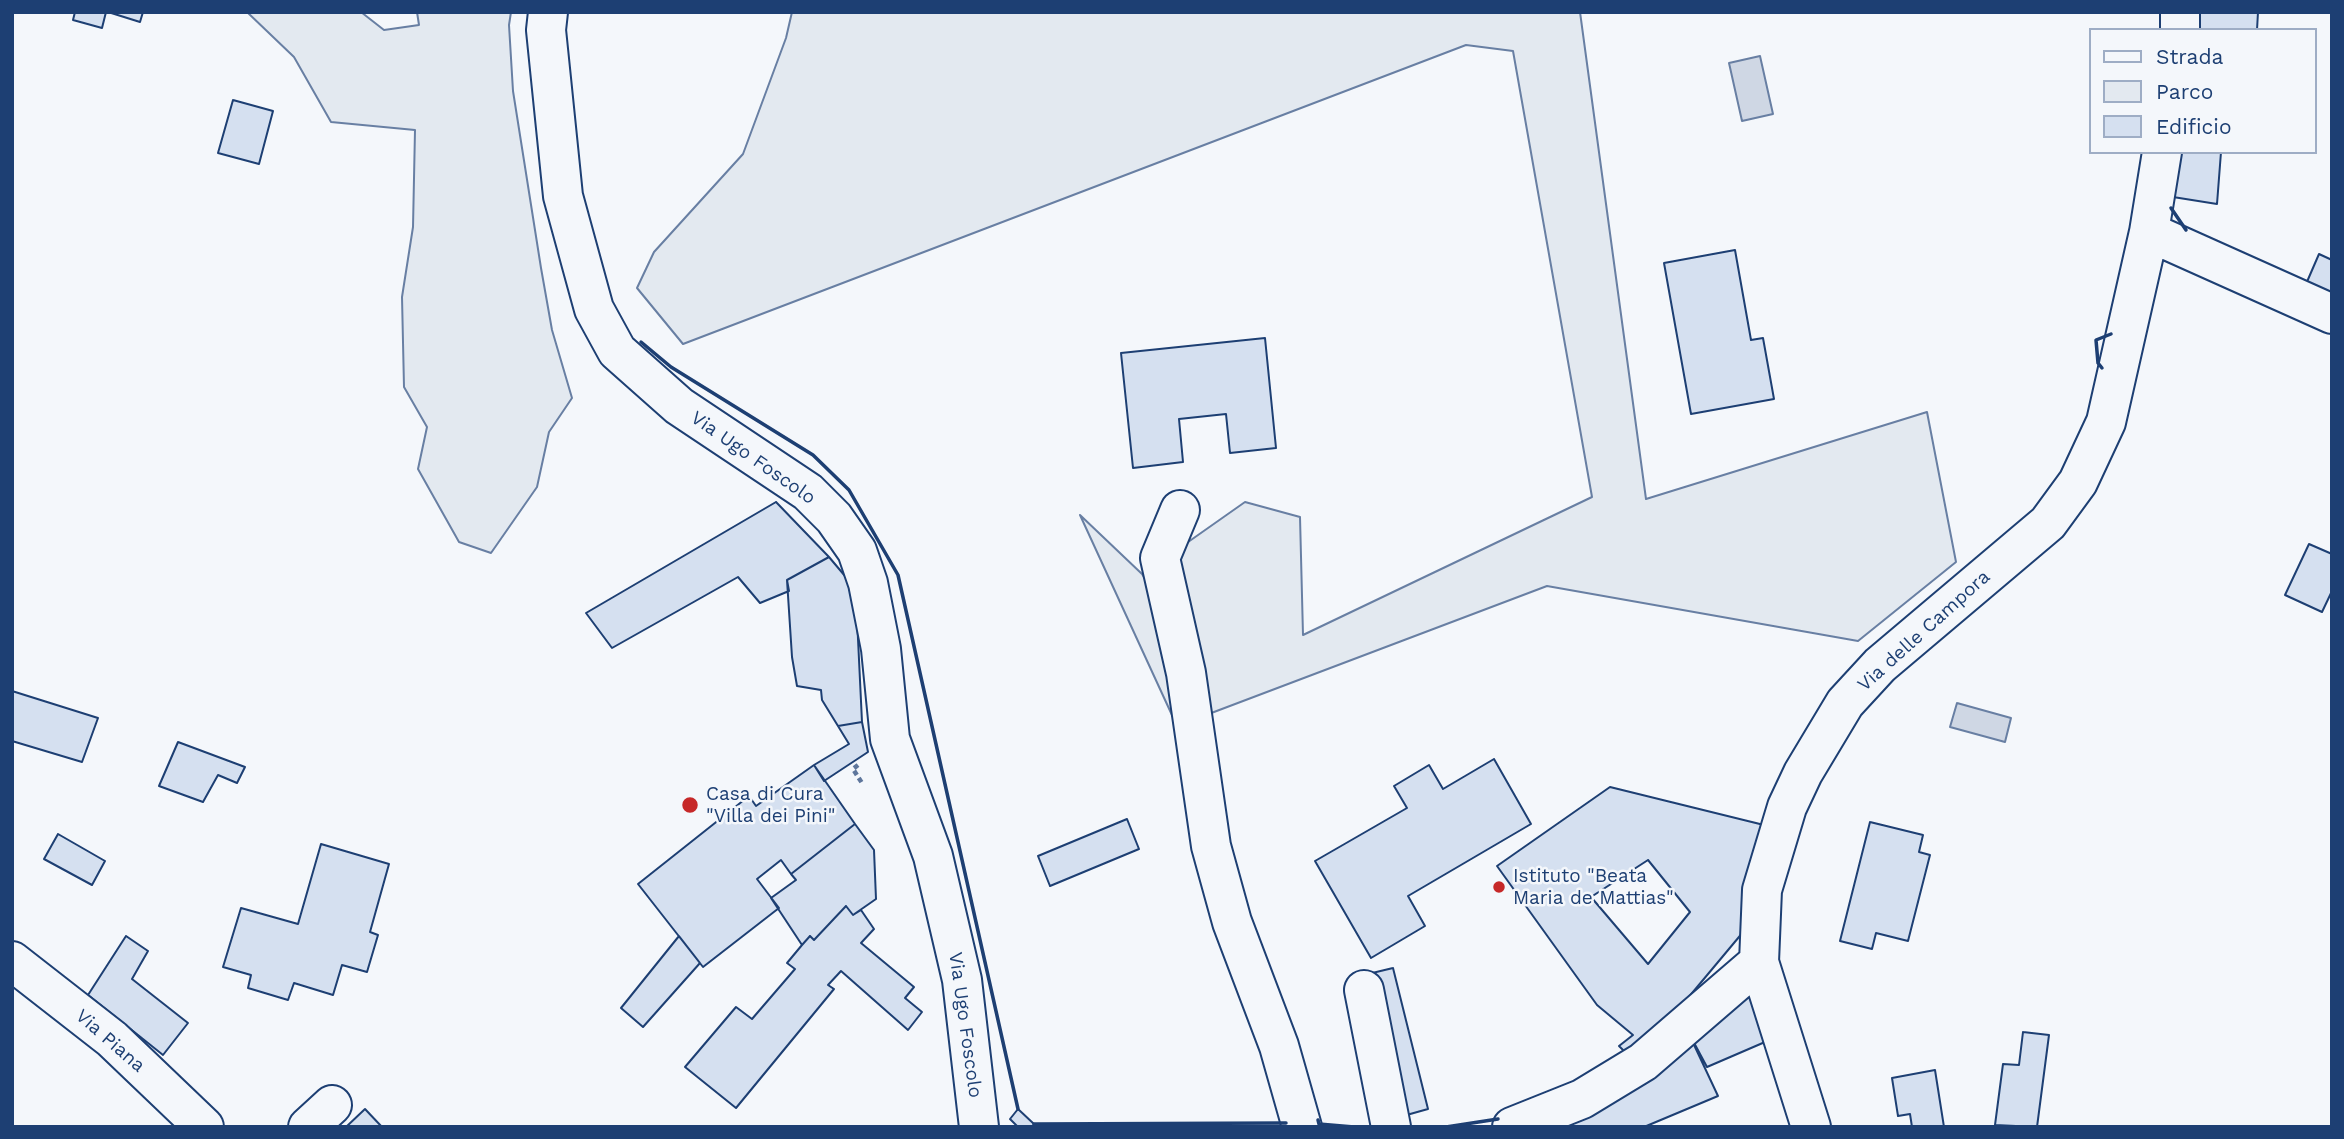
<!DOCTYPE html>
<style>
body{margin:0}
#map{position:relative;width:2344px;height:1139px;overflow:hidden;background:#f4f7fb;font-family:"Work Sans",sans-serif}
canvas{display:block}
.frame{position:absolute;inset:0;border:14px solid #1d3f73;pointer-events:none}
.legend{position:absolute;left:2089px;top:28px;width:228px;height:126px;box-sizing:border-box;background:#f4f7fb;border:2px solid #9eadc5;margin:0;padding:9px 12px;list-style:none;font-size:21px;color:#1d3f73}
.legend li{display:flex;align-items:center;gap:14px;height:35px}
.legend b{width:35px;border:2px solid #9eadc5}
</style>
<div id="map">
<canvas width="2344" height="1139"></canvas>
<div class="frame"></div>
<ul class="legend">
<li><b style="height:9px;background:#f4f7fb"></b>Strada</li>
<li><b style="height:19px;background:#e3e9f0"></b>Parco</li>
<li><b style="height:19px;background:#d5e0f0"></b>Edificio</li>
</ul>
</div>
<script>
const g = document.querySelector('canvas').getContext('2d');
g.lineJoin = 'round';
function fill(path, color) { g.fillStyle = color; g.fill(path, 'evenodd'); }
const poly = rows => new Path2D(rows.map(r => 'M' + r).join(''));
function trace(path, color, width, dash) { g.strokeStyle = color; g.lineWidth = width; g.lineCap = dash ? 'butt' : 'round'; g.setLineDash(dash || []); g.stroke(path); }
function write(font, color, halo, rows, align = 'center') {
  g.font = font + ' "Work Sans",sans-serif'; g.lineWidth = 5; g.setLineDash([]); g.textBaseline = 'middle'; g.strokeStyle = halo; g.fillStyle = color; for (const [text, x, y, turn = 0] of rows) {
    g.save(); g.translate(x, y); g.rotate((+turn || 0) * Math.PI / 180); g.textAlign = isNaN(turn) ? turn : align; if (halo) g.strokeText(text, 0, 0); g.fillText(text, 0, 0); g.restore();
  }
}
const green = poly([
 [247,12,361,12,384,30,419,25,417,12,511,12,509,25,513,91,541,268,552,330,572,398,549,432,537,487,491,553,459,542,418,469,427,427,404,387,402,297,413,227,415,130,331,122,294,57,247,12],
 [792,12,1580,12,1646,499,1927,412,1956,562,1858,641,1547,586,1177,726,1080,515,1142,574,1176,629,1181,547,1245,502,1300,517,1303,635,1592,497,1513,51,1466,45,683,344,637,288,654,252,743,154,786,38,792,12]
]);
const water = poly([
 [1760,56,1773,114,1742,121,1729,63,1760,56],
 [1957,703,2011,718,2005,742,1950,727,1957,703]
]);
const building = poly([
 [75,12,106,12,102,28,73,20,75,12],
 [108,12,143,12,140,22,108,12],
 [2192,12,2258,12,2257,30,2191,30,2192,12],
 [233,100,273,111,259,164,218,153,233,100],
 [2178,152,2221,152,2217,204,2173,197,2178,152],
 [1735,250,1751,340,1763,338,1774,399,1691,414,1664,263,1735,250],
 [2319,254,2332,260,2332,304,2303,291,2319,254],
 [1265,338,1276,448,1230,453,1226,414,1179,419,1183,462,1133,468,1121,353,1265,338],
 [776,502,829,557,787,580,789,591,760,603,738,577,612,648,586,613,776,502],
 [2309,544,2332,554,2332,591,2322,612,2285,595,2309,544],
 [829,557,845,576,856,597,862,722,838,726,822,700,821,690,797,686,792,657,787,580,829,557],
 [12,691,98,718,82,762,12,741,12,691],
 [862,722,868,752,824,781,814,765,849,744,838,726,862,722],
 [178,742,245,767,237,783,218,775,203,802,159,786,178,742],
 [1494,759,1531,824,1408,896,1425,926,1371,958,1315,861,1407,808,1394,786,1429,765,1443,789,1494,759],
 [814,765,855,824,791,874,781,860,757,879,779,908,703,967,638,884,749,796,756,806,814,765],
 [1610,787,1768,826,1754,919,1647,1047,1632,1059,1619,1046,1633,1035,1597,1005,1497,866,1610,787],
 [1648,860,1690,912,1648,964,1591,897,1648,860],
 [1127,819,1139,849,1050,886,1038,856,1127,819],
 [1870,822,1923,835,1919,852,1930,855,1908,941,1876,933,1872,949,1840,941,1870,822],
 [855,824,874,850,876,899,853,915,846,906,814,940,810,936,802,945,771,898,796,880,791,874,855,824],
 [58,834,105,861,92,885,44,859,58,834],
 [321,844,389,864,370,932,378,935,367,972,342,965,333,995,294,983,288,1000,248,988,251,975,223,967,241,908,298,924,321,844],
 [846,906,853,915,861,910,874,929,861,943,914,987,905,998,922,1012,908,1030,841,971,828,985,834,989,736,1108,685,1067,736,1007,752,1019,795,969,787,963,802,945,810,936,814,940,846,906],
 [126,936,148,951,132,979,188,1023,163,1055,88,995,126,936],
 [679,936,700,963,643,1027,621,1008,679,936],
 [1393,968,1428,1109,1403,1116,1368,974,1393,968],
 [1751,992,1765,1042,1707,1067,1692,1039,1751,992],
 [1688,1032,1718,1096,1644,1127,1545,1127,1688,1032],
 [2023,1032,2049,1035,2037,1127,1995,1125,2003,1064,2019,1065,2023,1032],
 [1935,1070,1944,1127,1912,1127,1910,1114,1898,1116,1892,1078,1935,1070],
 [365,1109,382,1127,346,1127,365,1109],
 [1018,1109,1034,1124,1032,1127,1018,1127,1010,1119,1018,1109]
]);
const path = poly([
 [858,765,853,769,862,783]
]);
const minor = poly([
 [548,12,546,30,563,196,594,309,617,351,679,406,808,492,834,518,857,551,868,583,881,649,890,739,933,856,962,980,979,1127],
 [2180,30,2180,12],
 [2149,232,2332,314],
 [1180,510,1160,558,1186,673,1211,846,1232,922,1279,1046,1302,1127],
 [12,961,112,1039,204,1127],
 [1364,990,1391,1127],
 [308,1127,332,1105],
 [1512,1127,1582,1099,1643,1062,1759,962],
 [1811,1127,1759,962,1762,890,1787,807,1803,773,1845,703,1880,665,2048,523,2078,482,2106,422,2149,232,2162,152]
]);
const wall = poly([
 [2171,208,2186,230],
 [641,342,671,367,813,455,849,490,898,575,1018,1109],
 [2102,368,2098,363,2096,340,2111,334],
 [1318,1120,1319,1124,1354,1127],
 [1034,1124,1286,1123],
 [1446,1127,1498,1119]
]);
const markers = [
 [690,805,9,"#c62828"],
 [1499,887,7,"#c62828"]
];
const streetNames = [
 ["Via Ugo Foscolo",753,458,35],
 ["Via delle Campora",1924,631,-42],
 ["Via Ugo Foscolo",965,1025,82],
 ["Via Piana",110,1041,41]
];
const poiNames = [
 ["Casa di Cura",706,794],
 ["\"Villa dei Pini\"",706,816],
 ["Istituto \"Beata",1513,876],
 ["Maria de Mattias\"",1513,898]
];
fill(green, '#e3e9f0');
trace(green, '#687fa3', 2);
fill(water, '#cfd7e4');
trace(water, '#687fa3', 2);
fill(building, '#d5e0f0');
trace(building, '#1d3f73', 2);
trace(minor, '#1d3f73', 42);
trace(path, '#5e769c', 4.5, [5, 3.5]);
trace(minor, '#f4f7fb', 38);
trace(wall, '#1d3f73', 3.5);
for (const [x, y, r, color] of markers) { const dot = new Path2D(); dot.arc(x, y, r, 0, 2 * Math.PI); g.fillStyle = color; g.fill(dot); trace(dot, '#f4f7fb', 2.5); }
write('19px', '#1d3f73', '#f4f7fb', streetNames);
write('19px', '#1d3f73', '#f4f7fb', poiNames, 'left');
</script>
